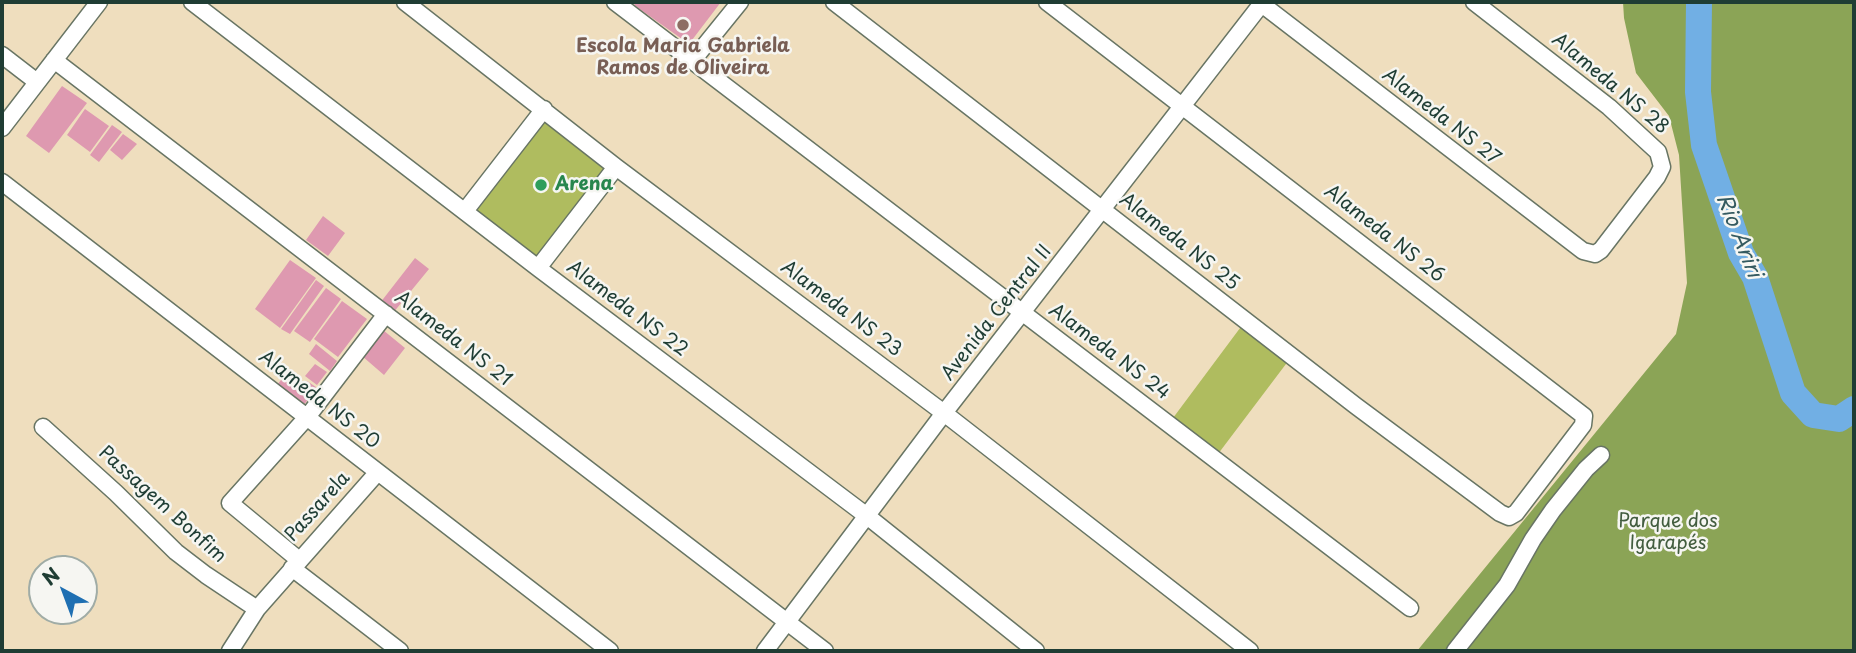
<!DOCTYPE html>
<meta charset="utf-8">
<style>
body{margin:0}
#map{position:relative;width:1856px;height:653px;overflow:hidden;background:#efdebe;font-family:"Playpen Sans",sans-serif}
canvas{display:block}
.frame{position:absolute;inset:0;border:4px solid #1f3d34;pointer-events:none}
.north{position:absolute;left:28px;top:555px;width:70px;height:70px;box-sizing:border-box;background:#f6f6f2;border:2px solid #a0aca6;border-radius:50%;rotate:319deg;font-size:19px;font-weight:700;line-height:28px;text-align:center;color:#1f3d34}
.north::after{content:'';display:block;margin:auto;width:24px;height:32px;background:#1f6fb2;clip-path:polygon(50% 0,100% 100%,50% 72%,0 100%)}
</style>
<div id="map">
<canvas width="1856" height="653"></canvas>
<div class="frame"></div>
<div class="north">N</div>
</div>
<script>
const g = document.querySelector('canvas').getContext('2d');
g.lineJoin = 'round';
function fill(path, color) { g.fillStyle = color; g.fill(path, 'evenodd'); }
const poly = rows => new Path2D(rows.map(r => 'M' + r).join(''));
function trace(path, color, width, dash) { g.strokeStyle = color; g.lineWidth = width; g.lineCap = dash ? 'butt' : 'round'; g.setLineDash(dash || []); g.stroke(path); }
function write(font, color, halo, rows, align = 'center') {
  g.font = font + ' "Playpen Sans",sans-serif'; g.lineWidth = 5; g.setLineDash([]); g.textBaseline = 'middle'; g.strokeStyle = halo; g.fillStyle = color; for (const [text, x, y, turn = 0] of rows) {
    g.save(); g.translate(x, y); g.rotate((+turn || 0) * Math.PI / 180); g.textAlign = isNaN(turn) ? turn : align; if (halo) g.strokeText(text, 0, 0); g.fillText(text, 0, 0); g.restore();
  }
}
const green = poly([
 [543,105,617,161,539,266,464,210],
 [1246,320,1292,356,1218,454,1173,418]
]);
const forest = poly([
 [1623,2,1854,2,1854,651,1417,651,1676,334,1687,283,1679,155,1669,116,1636,73,1624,18]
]);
const river = poly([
 [1699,2,1698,92,1704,145,1741,253,1755,277,1793,393,1813,415,1839,419,1854,409]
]);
const building = poly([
 [637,2,721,2,689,44,634,5],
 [62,86,87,103,49,153,26,136],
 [85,109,109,126,90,152,67,135],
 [112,125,122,132,99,162,90,155],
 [123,134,137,144,122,160,110,150],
 [323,216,345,233,328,256,306,240],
 [415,258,429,269,393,313,380,303],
 [290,260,316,278,280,328,255,309],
 [316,280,324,286,290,334,281,329],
 [326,288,341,299,310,342,294,331],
 [342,301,367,319,338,357,314,339],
 [383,330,405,348,384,375,362,356],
 [316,344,337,361,330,371,309,354],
 [315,364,327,372,317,385,305,376],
 [285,375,310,397,303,406,277,385],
 [307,381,316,387,310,395,301,388]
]);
const minor = poly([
 [192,2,538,268,867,516,1036,651],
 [405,2,616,167,944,413,1250,651],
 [615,2,1410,608],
 [834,2,1356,406,1500,513,1509,517,1516,513,1583,425,1584,416,1047,2],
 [1259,2,1583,251,1595,254,1601,250,1657,177,1662,167,1658,152,1609,107,1474,2],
 [2,55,37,82],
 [54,60,825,651],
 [693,60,740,2],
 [2,128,99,2],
 [2,182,610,651],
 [465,211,544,109],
 [538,268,616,167],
 [43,427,116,493,176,552,206,575,257,609],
 [299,560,230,503,308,416,386,314],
 [292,568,400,651],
 [230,651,257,609,377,473],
 [765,651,944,413,1263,2],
 [1455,651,1507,585,1533,539,1553,510,1586,469,1601,455]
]);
const markers = [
 [683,25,7,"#8d6e63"],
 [541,185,7,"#2e9e5b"]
];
const educationNames = [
 ["Escola Maria Gabriela",683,47],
 ["Ramos de Oliveira",683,69]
];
const streetNames = [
 ["Alameda NS 28",1610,84,40],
 ["Alameda NS 27",1441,117,38],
 ["Alameda NS 26",1384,234,38],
 ["Alameda NS 25",1179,242,38],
 ["Alameda NS 22",627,309,37],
 ["Alameda NS 23",841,309,37],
 ["Avenida Central II",997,313,-52],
 ["Alameda NS 21",453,339,38],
 ["Alameda NS 24",1109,352,37],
 ["Alameda NS 20",319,400,38],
 ["Passagem Bonfim",162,505,42],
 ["Passarela",318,507,-48]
];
const leisureNames = [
 ["Arena",555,185]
];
const parkNames = [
 ["Parque dos",1668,522],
 ["Igarapés",1668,544]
];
const waterNames = [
 ["Rio Ariri",1738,236,68]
];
fill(green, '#afbc5f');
fill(forest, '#8ba456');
trace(river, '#71afe4', 26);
fill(building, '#de99b0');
trace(minor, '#687564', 19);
trace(minor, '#fff', 16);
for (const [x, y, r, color] of markers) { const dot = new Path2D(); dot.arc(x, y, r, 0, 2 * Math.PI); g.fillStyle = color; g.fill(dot); trace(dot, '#f6f6f2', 2.5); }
write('bold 19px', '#785e54', '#f6f6f2', educationNames);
write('19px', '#1f3d34', '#f6f6f2', streetNames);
write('bold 19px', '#27864d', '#f6f6f2', leisureNames, 'left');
write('19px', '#435d3f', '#f6f6f2', parkNames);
write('italic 21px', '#345a60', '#f6f6f2', waterNames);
</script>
